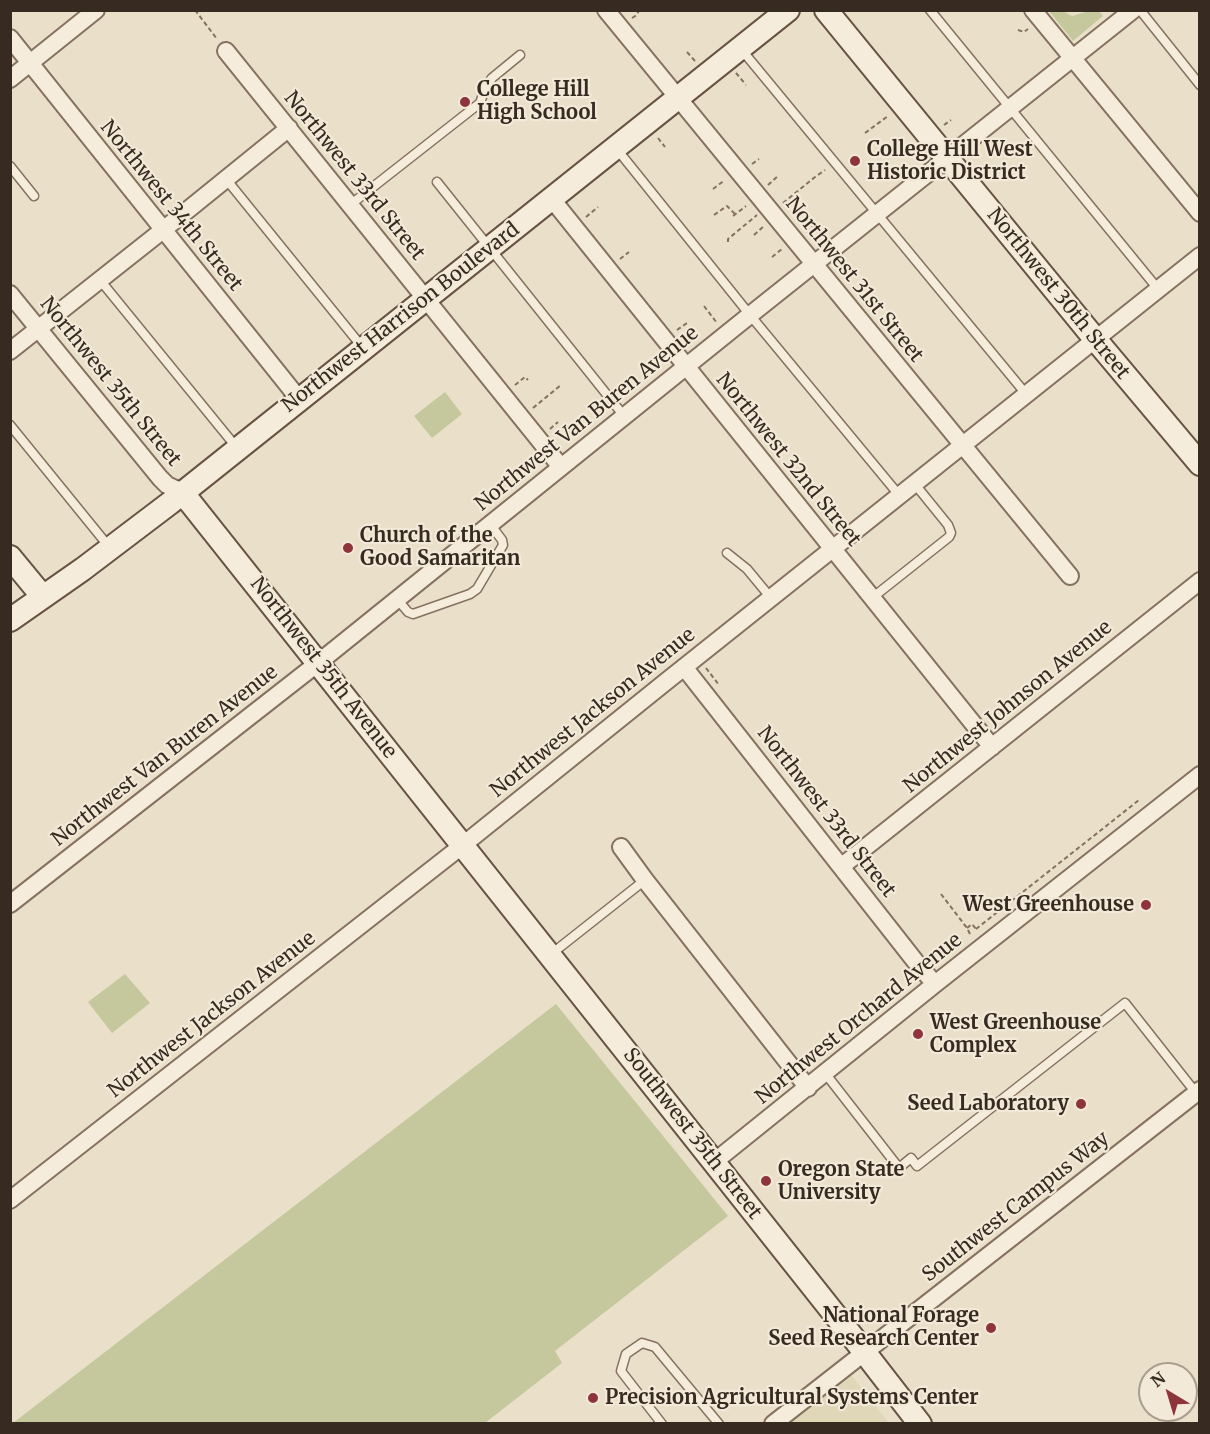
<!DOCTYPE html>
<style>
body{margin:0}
#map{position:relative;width:1210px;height:1434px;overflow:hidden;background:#eadfc9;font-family:Merriweather,serif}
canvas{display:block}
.frame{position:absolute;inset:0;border:12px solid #372b21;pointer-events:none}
.north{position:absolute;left:1138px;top:1362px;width:60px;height:60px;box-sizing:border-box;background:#f3e9d8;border:2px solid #a89d8f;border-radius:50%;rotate:322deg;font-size:16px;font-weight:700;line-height:24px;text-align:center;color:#372b21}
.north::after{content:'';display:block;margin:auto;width:21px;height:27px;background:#8e353b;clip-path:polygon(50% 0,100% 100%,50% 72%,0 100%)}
</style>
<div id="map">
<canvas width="1210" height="1434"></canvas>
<div class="frame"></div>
<div class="north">N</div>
</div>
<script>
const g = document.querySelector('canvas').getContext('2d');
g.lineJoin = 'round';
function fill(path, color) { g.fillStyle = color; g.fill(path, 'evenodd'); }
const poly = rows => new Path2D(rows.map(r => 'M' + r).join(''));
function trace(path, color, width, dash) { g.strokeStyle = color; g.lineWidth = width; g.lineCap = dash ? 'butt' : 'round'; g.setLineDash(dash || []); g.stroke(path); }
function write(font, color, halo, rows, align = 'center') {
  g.font = font + ' Merriweather,serif'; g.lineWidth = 4.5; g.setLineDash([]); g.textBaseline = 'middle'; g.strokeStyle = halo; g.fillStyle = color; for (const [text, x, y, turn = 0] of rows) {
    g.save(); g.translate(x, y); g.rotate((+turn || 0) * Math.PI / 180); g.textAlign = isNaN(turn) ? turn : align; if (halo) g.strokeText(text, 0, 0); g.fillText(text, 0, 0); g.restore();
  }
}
const farmland = poly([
 [851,1375,889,1423,787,1423]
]);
const green = poly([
 [1049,11,1063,11,1072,16,1089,11,1099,11,1103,16,1073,41],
 [445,392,462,414,432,438,414,416],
 [125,974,150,1003,112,1033,88,1002],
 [556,1004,728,1216,555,1351,562,1363,485,1423,13,1423]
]);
const path = poly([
 [195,10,217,39],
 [632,18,637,15,639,10],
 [1018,30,1024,32,1028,29],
 [687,52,695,61],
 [736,73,746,85],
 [944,125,951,120],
 [865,133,888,116],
 [658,138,665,147],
 [752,164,759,159],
 [768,185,779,175],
 [713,189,725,180],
 [783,203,815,177,825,170],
 [714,215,727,206,735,214],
 [733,216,746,206],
 [586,217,598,207],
 [806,232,815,225],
 [754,235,765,225],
 [728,242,728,239,757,215],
 [772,257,782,249],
 [620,259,629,252],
 [704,306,717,323],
 [677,330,687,323],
 [515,385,525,377,528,380],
 [533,408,561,385],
 [582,417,588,425],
 [550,429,558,422],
 [706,668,719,685],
 [941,894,967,928,970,934,970,937],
 [967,928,972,924,976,929],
 [976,929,1139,800]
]);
const lane = poly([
 [930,10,1158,289],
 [1140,10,1200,85],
 [741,49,1026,394],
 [616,148,750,315,899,495],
 [10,166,34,196],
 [226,179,363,348],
 [437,182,624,416],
 [350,205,480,103,486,86,492,78,520,55],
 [100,280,237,448],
 [10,425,110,548],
 [727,553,747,569,771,598],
 [872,598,949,537,951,533,948,525,914,483],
 [397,599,408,612,413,614,470,594,477,589,503,545,502,540,490,524],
 [550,955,645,880],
 [825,1073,899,1168,911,1158,917,1166,1125,1003,1196,1093],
 [662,1424,621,1371,626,1354,642,1343,655,1347,719,1424]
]);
const street = poly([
 [606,10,1070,576],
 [1033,10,1200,213],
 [10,38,299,399],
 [226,51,561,467],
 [10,79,96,10],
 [551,198,992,747],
 [10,294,160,478,167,485,182,492],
 [10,351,163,230,289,128],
 [684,667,915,961,935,984],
 [621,847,645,880,808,1088],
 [842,866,1200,581],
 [10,904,318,663,750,315,1133,10],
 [714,1162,935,984,1200,775],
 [10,1200,463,845,668,680,1200,256],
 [773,1424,1200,1090]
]);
const secondary = poly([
 [826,10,1095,339,1200,464],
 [182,492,855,1340,920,1424],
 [10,557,43,597],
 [10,620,83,569,170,503,788,10]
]);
const markers = [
 [465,102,6,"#8e353b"],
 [855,161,6,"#8e353b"],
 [348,548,6,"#8e353b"],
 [1146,905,6,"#8e353b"],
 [918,1034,6,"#8e353b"],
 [1081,1104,6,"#8e353b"],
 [766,1181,6,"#8e353b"],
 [991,1328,6,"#8e353b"],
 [593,1398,6,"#8e353b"]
];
const poiNames = [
 ["College Hill",477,90],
 ["High School",477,113],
 ["College Hill West",867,150],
 ["Historic District",867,173],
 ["Church of the",360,536],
 ["Good Samaritan",360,559],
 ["West Greenhouse",1134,905,"right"],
 ["West Greenhouse",930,1023],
 ["Complex",930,1046],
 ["Seed Laboratory",1069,1104,"right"],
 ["Oregon State",778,1170],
 ["University",778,1193],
 ["National Forage",979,1316,"right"],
 ["Seed Research Center",979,1339,"right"],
 ["Precision Agricultural Systems Center",605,1398]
];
const streetNames = [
 ["Northwest 33rd Street",354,176,51],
 ["Northwest 34th Street",171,206,51],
 ["Northwest 31st Street",854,280,51],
 ["Northwest 30th Street",1058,294,51],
 ["Northwest Harrison Boulevard",401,318,-38],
 ["Northwest 35th Street",110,382,51],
 ["Northwest Van Buren Avenue",587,419,-39],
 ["Northwest 32nd Street",788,460,51],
 ["Northwest 35th Avenue",323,668,52],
 ["Northwest Johnson Avenue",1008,707,-39],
 ["Northwest Jackson Avenue",593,713,-39],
 ["Northwest Van Buren Avenue",165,756,-38],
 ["Northwest 33rd Street",826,812,52],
 ["Northwest Jackson Avenue",212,1015,-38],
 ["Northwest Orchard Avenue",859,1019,-39],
 ["Southwest 35th Street",692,1134,52],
 ["Southwest Campus Way",1016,1207,-38]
];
fill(farmland, '#dfd7b7');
fill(green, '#c5c89d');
trace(lane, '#85715f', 11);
trace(street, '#85715f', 20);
trace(secondary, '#675342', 26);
trace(path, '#85715f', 2, [4.5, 3]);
trace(lane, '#f6ecdb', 8);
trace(street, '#f6ecdb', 16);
trace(secondary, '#f6ecdb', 22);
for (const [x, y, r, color] of markers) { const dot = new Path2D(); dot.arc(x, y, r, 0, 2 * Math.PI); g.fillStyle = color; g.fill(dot); trace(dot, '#f3e9d8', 2); }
write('bold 20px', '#372b21', '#f3e9d8', poiNames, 'left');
write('20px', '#372b21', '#f3e9d8', streetNames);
</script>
